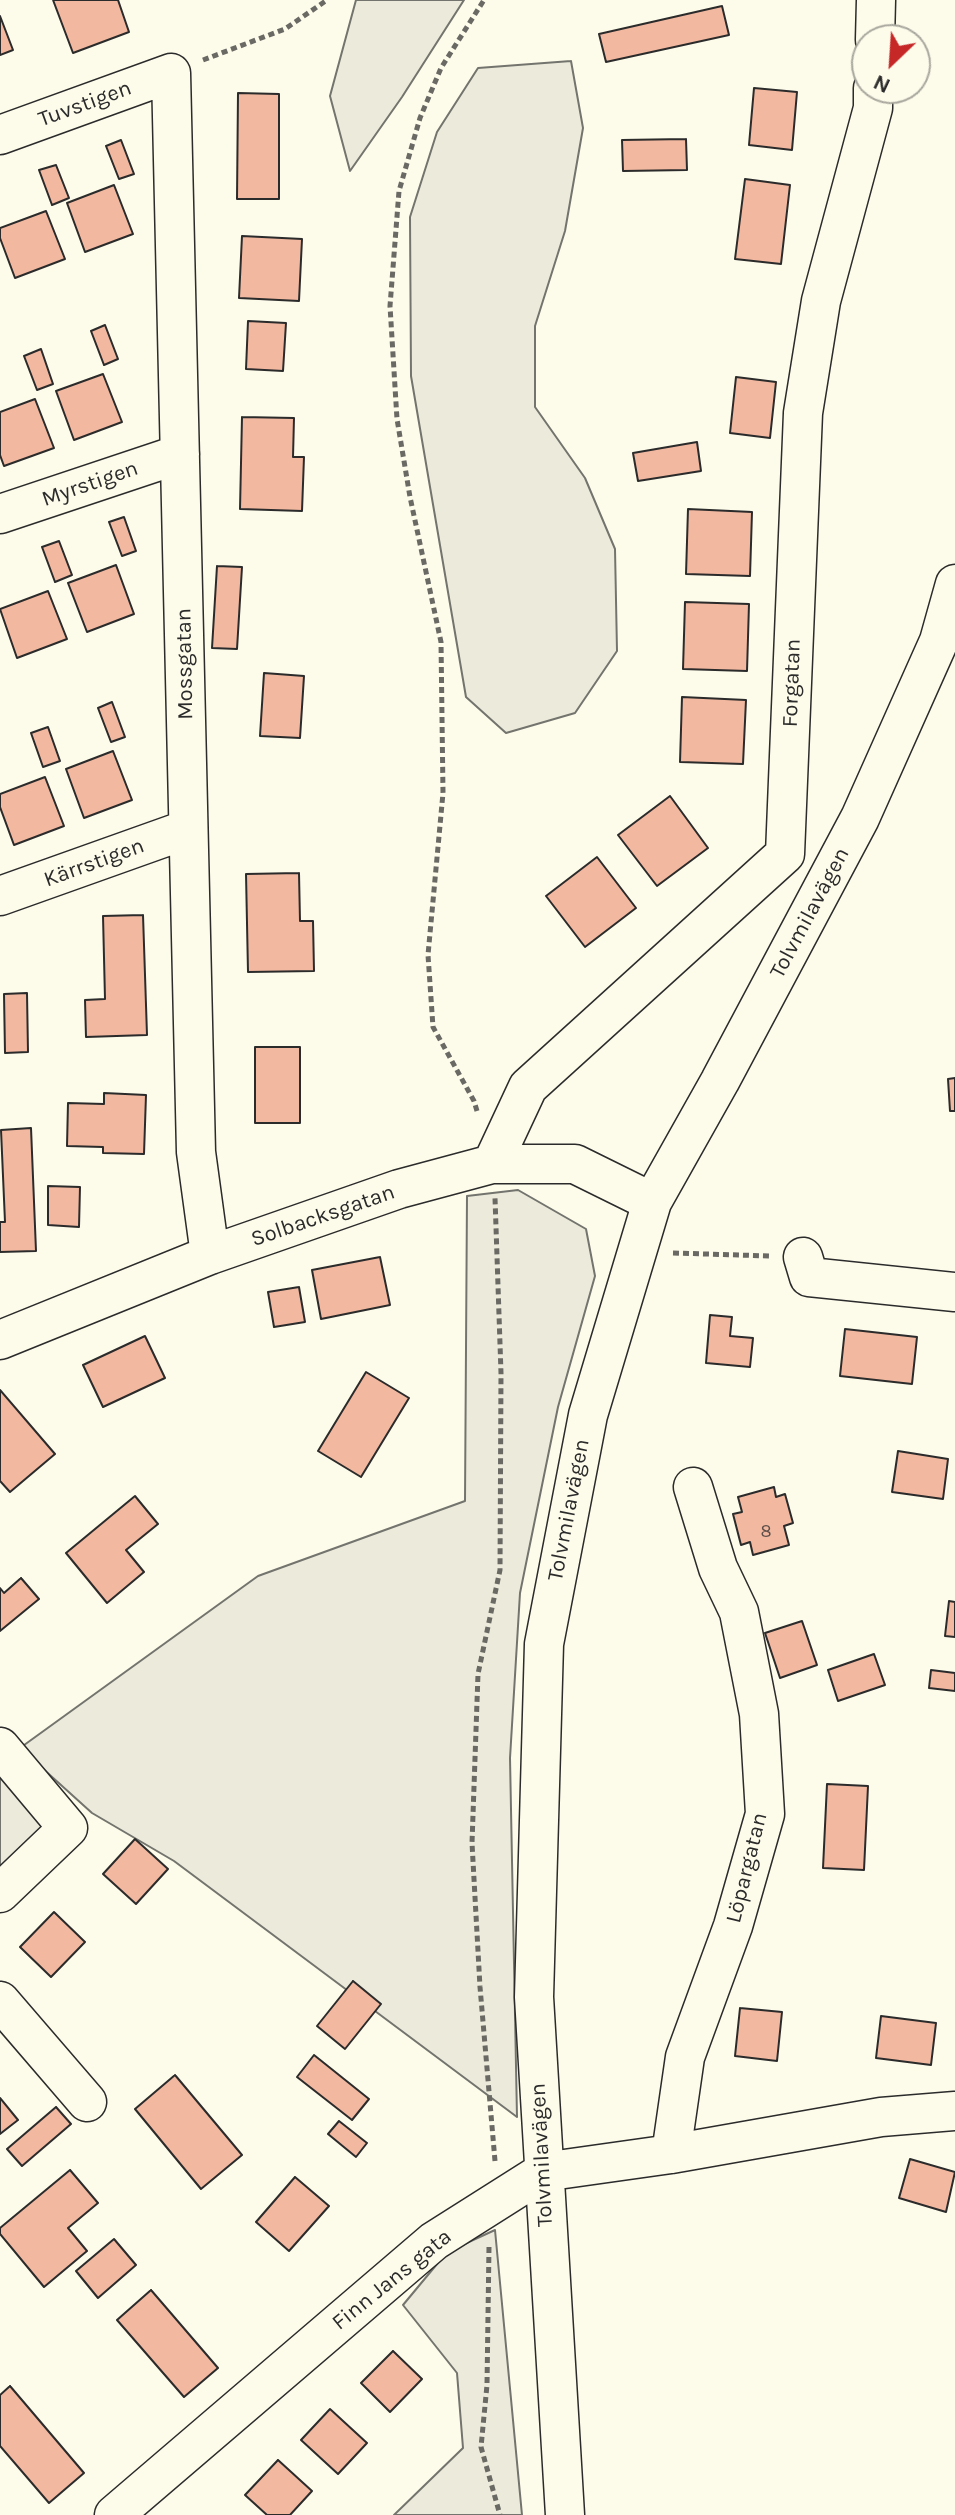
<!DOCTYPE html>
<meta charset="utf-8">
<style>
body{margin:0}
#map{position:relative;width:955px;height:2515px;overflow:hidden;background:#fdfbea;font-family:Karla,sans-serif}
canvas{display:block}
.north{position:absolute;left:851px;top:24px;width:80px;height:80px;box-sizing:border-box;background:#fdfbea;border:2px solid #a9a89e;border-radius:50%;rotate:205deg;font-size:22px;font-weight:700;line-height:32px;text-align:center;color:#2b2b2b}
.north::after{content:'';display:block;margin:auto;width:28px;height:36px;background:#c62828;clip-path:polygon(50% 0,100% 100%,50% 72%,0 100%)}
</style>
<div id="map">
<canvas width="955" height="2515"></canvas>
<div class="north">N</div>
</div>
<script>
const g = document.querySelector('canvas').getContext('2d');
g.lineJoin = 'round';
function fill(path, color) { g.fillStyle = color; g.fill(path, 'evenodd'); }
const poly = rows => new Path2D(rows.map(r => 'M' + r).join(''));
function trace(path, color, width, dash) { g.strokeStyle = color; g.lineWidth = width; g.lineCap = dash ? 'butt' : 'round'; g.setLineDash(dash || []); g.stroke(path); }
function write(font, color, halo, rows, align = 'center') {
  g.font = font + ' Karla,sans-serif'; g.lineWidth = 6; g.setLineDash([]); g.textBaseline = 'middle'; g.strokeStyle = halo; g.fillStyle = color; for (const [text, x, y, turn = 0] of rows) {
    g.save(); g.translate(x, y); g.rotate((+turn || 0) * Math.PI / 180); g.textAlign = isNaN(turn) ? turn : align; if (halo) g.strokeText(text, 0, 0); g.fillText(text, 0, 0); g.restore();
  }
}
const green = poly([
 [356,0,464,0,402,97,350,171,330,96,356,0],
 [571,61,583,128,565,231,535,326,535,407,585,478,615,549,617,651,575,713,506,733,466,697,411,376,410,217,437,132,478,68,571,61],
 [518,1190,586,1229,595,1276,558,1407,520,1593,510,1758,517,2117,174,1861,92,1813,20,1748,258,1576,465,1501,467,1196,518,1190],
 [0,1764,52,1830,0,1873,0,1764],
 [495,2230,522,2515,394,2515,463,2448,457,2373,403,2305,447,2252,495,2230]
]);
const building = poly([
 [53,0,118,0,129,32,73,53,53,0],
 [722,6,729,35,606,62,599,34,722,6],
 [0,16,13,50,0,55,0,16],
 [754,88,797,92,792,150,749,145,754,88],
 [238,93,279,94,279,199,237,199,238,93],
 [686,139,687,170,623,171,622,140,686,139],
 [121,140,134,174,119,179,106,146,121,140],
 [56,165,69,198,52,205,39,170,56,165],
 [745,179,790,185,781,264,735,259,745,179],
 [114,185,133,234,85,252,67,203,114,185],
 [46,211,65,259,15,278,0,238,0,228,46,211],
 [242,236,302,239,299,301,239,298,242,236],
 [248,321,286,323,283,371,246,369,248,321],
 [105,325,118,359,104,365,91,331,105,325],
 [41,349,53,384,37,390,24,356,41,349],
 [103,374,122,422,74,440,56,391,103,374],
 [736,377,776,382,770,438,730,433,736,377],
 [35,399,54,448,4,466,0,455,0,412,35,399],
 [242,417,294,418,293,457,304,457,302,511,240,509,242,417],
 [697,442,701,471,638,481,633,453,697,442],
 [688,509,752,512,750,576,686,574,688,509],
 [124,517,136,551,122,556,109,522,124,517],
 [59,541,72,575,55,582,42,547,59,541],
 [116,565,134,614,87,632,68,583,116,565],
 [217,566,242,567,237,649,212,648,217,566],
 [48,591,67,639,17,658,0,609,48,591],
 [685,602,749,604,747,671,683,669,685,602],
 [264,673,304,676,300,738,260,736,264,673],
 [682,697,746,700,743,764,680,762,682,697],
 [112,702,125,737,111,742,98,708,112,702],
 [48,727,60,761,43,767,31,733,48,727],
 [113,751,132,800,84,818,66,769,113,751],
 [45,777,64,826,14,845,0,807,0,794,45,777],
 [670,796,708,848,657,886,618,835,670,796],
 [597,857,636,908,585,947,546,896,597,857],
 [299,873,300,921,313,921,314,971,248,972,246,874,299,873],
 [143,915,147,1035,86,1037,85,1000,105,999,103,916,143,915],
 [27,993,28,1052,5,1053,4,994,27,993],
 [255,1047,300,1047,300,1123,255,1123,255,1047],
 [955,1078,955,1111,950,1111,948,1079,955,1078],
 [104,1093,146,1095,144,1154,103,1153,103,1147,67,1146,68,1103,104,1104,104,1093],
 [31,1128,36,1251,0,1252,0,1222,5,1222,1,1130,31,1128],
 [48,1186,80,1187,79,1227,48,1225,48,1186],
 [380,1257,390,1305,321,1319,312,1270,380,1257],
 [299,1287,305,1322,274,1327,268,1292,299,1287],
 [710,1315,732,1317,730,1336,753,1338,750,1367,706,1363,710,1315],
 [845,1329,917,1337,912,1384,840,1376,845,1329],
 [145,1336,165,1378,103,1407,83,1365,145,1336],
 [366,1372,409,1398,361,1477,318,1451,366,1372],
 [0,1390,55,1454,10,1492,0,1481,0,1390],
 [898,1451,948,1459,943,1499,892,1492,898,1451],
 [774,1487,776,1497,785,1494,793,1523,784,1526,789,1545,753,1555,750,1542,741,1545,733,1514,742,1512,738,1497,774,1487],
 [135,1496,158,1524,126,1550,144,1572,107,1603,66,1553,135,1496],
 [21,1578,39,1599,0,1631,0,1588,4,1593,21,1578],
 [949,1601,955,1602,955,1637,945,1636,949,1601],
 [802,1621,817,1665,780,1678,765,1633,802,1621],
 [874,1654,885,1685,838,1701,828,1670,874,1654],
 [931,1670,955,1673,955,1691,929,1688,931,1670],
 [827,1784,868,1786,864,1870,823,1868,827,1784],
 [135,1839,168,1869,136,1904,103,1874,135,1839],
 [54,1912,85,1942,51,1977,20,1947,54,1912],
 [353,1981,381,2004,345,2049,317,2026,353,1981],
 [740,2008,782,2012,777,2061,735,2056,740,2008],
 [881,2016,936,2023,931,2065,876,2058,881,2016],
 [314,2055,369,2099,352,2120,297,2077,314,2055],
 [175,2075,242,2155,201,2189,135,2109,175,2075],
 [0,2098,18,2120,0,2134,0,2098],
 [56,2107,71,2124,22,2166,7,2149,56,2107],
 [339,2121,367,2143,356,2157,328,2134,339,2121],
 [910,2159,955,2172,946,2212,899,2198,910,2159],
 [70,2170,98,2203,68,2228,87,2251,44,2287,0,2234,0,2228,70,2170],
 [295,2177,329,2206,289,2251,256,2222,295,2177],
 [114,2239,136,2265,98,2298,76,2271,114,2239],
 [151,2290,218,2368,184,2397,117,2320,151,2290],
 [393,2351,422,2379,390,2412,361,2383,393,2351],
 [10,2386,84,2473,49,2503,0,2446,0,2395,10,2386],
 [330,2409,367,2443,338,2474,301,2440,330,2409],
 [278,2460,312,2491,290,2515,267,2515,245,2495,278,2460]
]);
const path = poly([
 [203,60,285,29,327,0],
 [477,1111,474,1101,433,1027,428,955,443,793,441,642,410,497,397,419,390,306,399,191,420,118,441,68,484,0],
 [673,1253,770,1256],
 [495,2161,480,1987,472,1843,478,1674,500,1570,501,1373,495,1198],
 [489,2247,487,2385,481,2447,500,2515]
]);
const minor = poly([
 [875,40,876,0],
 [0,135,171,73,196,1152,210,1255],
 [0,514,180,454],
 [0,896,188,829],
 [492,1164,528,1087,785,854,803,413,821,301,873,108,873,88],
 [803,1257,809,1277,955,1292],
 [0,1340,210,1255,399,1189,492,1164,575,1164,652,1202],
 [0,1747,68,1828,0,1893],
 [0,2001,87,2102],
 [671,2154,685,2057,733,1926,765,1814,759,1714,739,1612,718,1568,693,1487],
 [114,2515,434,2241,543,2172,671,2154,881,2117,955,2111],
 [565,2515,534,1997,544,1644,588,1415,652,1202,720,1081,860,818,939,641,955,584]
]);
const numberNames = [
 ["8",766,1532]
];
const streetNames = [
 ["Tuvstigen",85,104,-20],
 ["Myrstigen",90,484,-19],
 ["Mossgatan",185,664,-91],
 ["Forgatan",792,683,-88],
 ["Kärrstigen",94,863,-20],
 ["Tolvmilavägen",810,913,-62],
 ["Solbacksgatan",323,1216,-19],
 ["Tolvmilavägen",569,1510,-79],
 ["Löpargatan",747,1868,-76],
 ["Tolvmilavägen",542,2155,-93],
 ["Finn Jans gata",392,2280,-39]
];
fill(green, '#ecebdb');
trace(green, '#74746e', 2);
fill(building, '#f2b8a0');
trace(building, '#2b2b2b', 2);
trace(minor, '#2b2b2b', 41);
trace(path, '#6a6964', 5, [6, 4]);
trace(minor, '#fdfbea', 38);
write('18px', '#5d4e48', null, numberNames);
write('22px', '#2b2b2b', '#fdfbea', streetNames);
</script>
